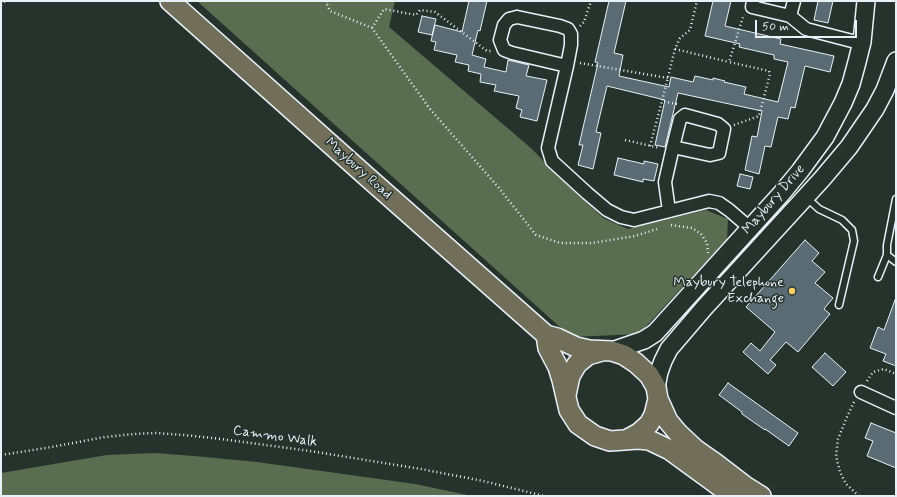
<!DOCTYPE html>
<style>
body{margin:0}
#map{position:relative;width:897px;height:497px;overflow:hidden;background:#26332d;font-family:Mynerve,sans-serif}
canvas{display:block}
.frame{position:absolute;inset:0;border:2px solid #e8f1f8;pointer-events:none}
.scale{position:absolute;left:755px;top:20px;width:102px;height:18px;box-sizing:border-box;border:2px solid #e8f1f8;border-top:0;padding-left:5px;font-size:12px;line-height:14px;white-space:nowrap;color:#e8f1f8;-webkit-text-stroke:3px #26332d;paint-order:stroke}
</style>
<div id="map">
<canvas width="897" height="497"></canvas>
<div class="frame"></div>
<div class="scale">50 m</div>
</div>
<script>
const g = document.querySelector('canvas').getContext('2d');
g.lineJoin = 'round';
function fill(path, color) { g.fillStyle = color; g.fill(path, 'evenodd'); }
const poly = rows => new Path2D(rows.map(r => 'M' + r).join(''));
function trace(path, color, width, dash) { g.strokeStyle = color; g.lineWidth = width; g.lineCap = dash ? 'butt' : 'round'; g.setLineDash(dash || []); g.stroke(path); }
function write(font, color, halo, rows, align = 'center') {
  g.font = font + ' Mynerve,sans-serif'; g.lineWidth = 3; g.setLineDash([]); g.textBaseline = 'middle'; g.strokeStyle = halo; g.fillStyle = color; for (const [text, x, y, turn = 0] of rows) {
    g.save(); g.translate(x, y); g.rotate((+turn || 0) * Math.PI / 180); g.textAlign = isNaN(turn) ? turn : align; if (halo) g.strokeText(text, 0, 0); g.fillText(text, 0, 0); g.restore();
  }
}
const green = poly([
 [197,1,395,1,389,27,532,149,558,176,603,218,628,229,706,210,728,219,727,239,639,334,571,337],
 [154,453,194,456,257,462,415,484,472,496,1,496,1,473,107,455]
]);
const building = poly([
 [469,1,487,1,480,31,478,30,472,55,486,59,484,67,506,72,508,60,529,65,526,76,547,80,537,121,520,117,522,110,516,108,519,96,494,91,496,85,480,82,481,74,468,71,469,65,455,62,457,55,434,50,436,42,431,41,435,25,462,32,469,1],
 [609,1,626,1,614,53,623,55,619,76,669,87,671,77,693,82,695,76,713,80,713,78,725,81,724,82,746,87,744,94,778,102,788,62,774,59,774,55,739,47,740,44,705,36,713,1,731,1,725,26,781,39,780,44,834,56,830,72,805,66,795,108,791,107,788,119,778,117,771,147,765,146,759,174,745,170,752,136,757,137,762,111,678,93,665,147,655,145,665,100,607,86,596,132,601,133,593,169,578,165,583,145,579,145,598,63,595,62,609,1],
 [818,1,833,1,828,23,814,20,818,1],
 [422,16,436,19,432,35,418,32,422,16],
 [618,158,644,164,644,161,658,164,654,181,643,179,643,182,614,175,618,158],
 [740,174,753,177,750,189,737,186,740,174],
 [805,240,819,253,812,261,825,272,815,283,833,298,824,309,830,314,798,352,786,342,770,360,776,365,768,374,743,352,751,343,760,351,775,332,746,307,805,240],
 [895,300,896,300,896,366,883,361,886,354,870,348,878,327,884,330,895,300],
 [825,353,846,372,833,386,812,367,825,353],
 [728,383,798,433,789,446,765,429,765,430,742,414,742,412,719,395,728,383],
 [871,423,896,433,896,468,867,456,873,441,865,438,871,423]
]);
const path = poly([
 [327,1,326,2,330,11,372,28,430,109,499,188,536,235,560,243,592,243,635,236,657,229],
 [1,5,5,1],
 [580,26,584,22,591,1],
 [372,28,384,9,416,15,420,10,435,12,487,51,491,51],
 [675,49,729,62],
 [580,63,668,78],
 [677,104,662,101,675,49,680,38,690,30,697,1],
 [734,125,759,116,770,74,769,71,729,62,743,17,745,15],
 [625,140,660,148],
 [650,146,662,101],
 [671,225,692,228,701,234,707,243,708,253],
 [867,381,873,372,884,369,896,374],
 [854,402,847,417,838,439,836,456,840,472,846,484,859,496],
 [1,455,46,448,105,437,134,434,155,433,184,435,221,439,310,451,421,469,483,481,544,496]
]);
const lane = poly([
 [807,198,819,209,842,220,852,230,854,241,839,305],
 [896,199,887,245,887,255,896,262],
 [878,277,887,255]
]);
const street = poly([
 [753,1,752,7,790,16,806,29,852,41,862,42],
 [790,16,794,1],
 [517,17,560,26,568,29,571,34,571,45,567,66,512,53,504,50,500,40,504,25,509,19,517,17],
 [567,66,548,148,552,161,587,193,607,210,621,217,634,220,709,201,719,203,729,210,750,228],
 [685,115,718,124,724,129,719,153,710,155,673,147,680,119,685,115],
 [669,211,665,182,673,147],
 [861,392,896,408]
]);
const secondary = poly([
 [612,351,644,340,655,333,781,194,800,171,825,137,843,103,851,84,857,62,862,42,866,1],
 [656,387,659,372,663,361,669,349,704,308,822,179,849,147,875,109,885,90,896,61]
]);
const primary = poly([
 [170,1,365,175,546,335,557,338,576,347,589,350,612,351,624,355,636,363,649,375,656,387,658,399,668,421,678,433,695,449,715,463,745,486,761,496],
 [546,335,548,348,558,367,562,380,569,410,578,424,595,436,610,441,638,439,649,440,670,450,733,496],
 [566,395,570,376,577,364,588,355,602,351],
 [626,440,639,433,649,424,654,415,658,399]
]);
const markers = [
 [792,291,4,"#ffd166"]
];
const streetNames = [
 ["Maybury Road",358,169,42],
 ["Maybury Drive",774,200,-49],
 ["Cammo Walk",275,437,8]
];
const poiNames = [
 ["Maybury Telephone",784,283],
 ["Exchange",784,299]
];
fill(green, '#5a6d51');
fill(building, '#5b6b74');
trace(building, '#e8f1f8', 1);
trace(lane, '#e8f1f8', 9);
trace(street, '#e8f1f8', 15);
trace(secondary, '#e8f1f8', 20);
trace(primary, '#e8f1f8', 22);
trace(path, '#e8f1f8', 2.5, [1, 3]);
trace(lane, '#26332d', 6);
trace(street, '#26332d', 12);
trace(secondary, '#26332d', 17);
trace(primary, '#716e59', 19);
for (const [x, y, r, color] of markers) { const dot = new Path2D(); dot.arc(x, y, r, 0, 2 * Math.PI); g.fillStyle = color; g.fill(dot); trace(dot, '#26332d', 1.5); }
write('14px', '#e8f1f8', '#26332d', streetNames);
write('14px', '#e8f1f8', '#26332d', poiNames, 'right');
</script>
